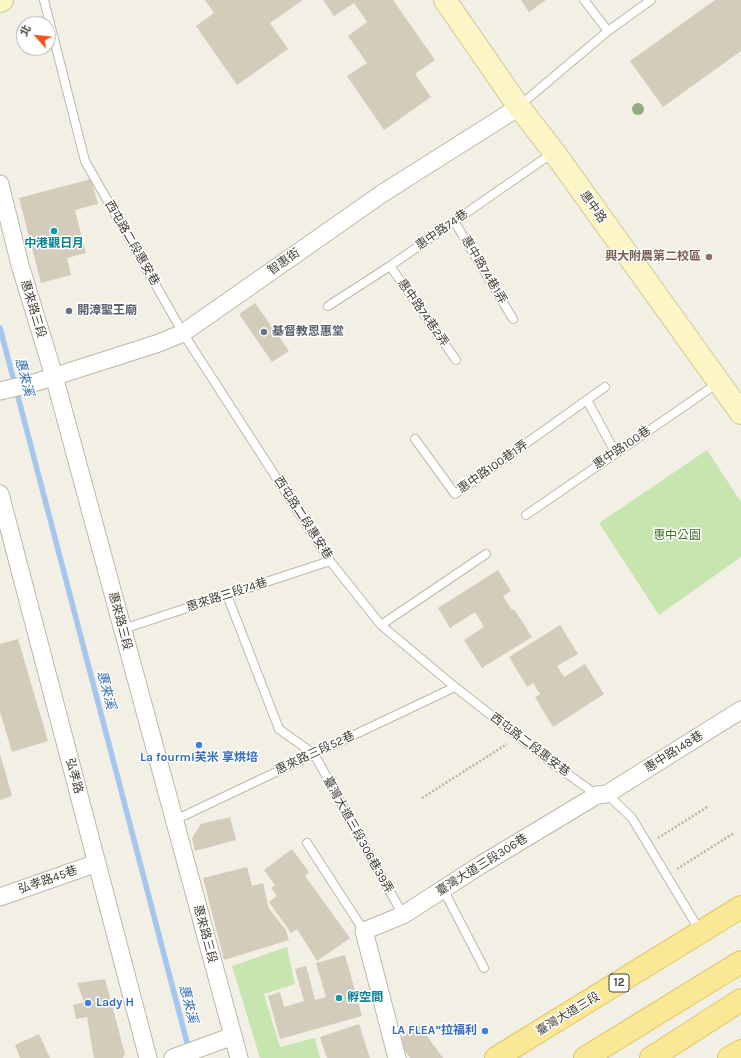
<!DOCTYPE html>
<meta charset="utf-8">
<style>
body{margin:0}
#map{position:relative;width:741px;height:1058px;overflow:hidden;background:#f2efe5;font-family:Karla,"Noto Sans TC",sans-serif}
canvas{display:block}
.north{position:absolute;left:16px;top:16px;width:40px;height:40px;box-sizing:border-box;background:#fff;border:1px solid #b4b3ae;border-radius:50%;rotate:297deg;font-size:11px;font-weight:700;line-height:16px;text-align:center;color:#444035}
.north::after{content:'';display:block;margin:auto;width:14px;height:18px;background:#f1541d;clip-path:polygon(50% 0,100% 100%,50% 72%,0 100%)}
</style>
<div id="map">
<canvas width="741" height="1058"></canvas>
<div class="north">北</div>
</div>
<script>
const g = document.querySelector('canvas').getContext('2d');
g.lineJoin = 'round';
function fill(path, color) { g.fillStyle = color; g.fill(path, 'evenodd'); }
const poly = rows => new Path2D(rows.map(r => 'M' + r).join(''));
function trace(path, color, width, dash) { g.strokeStyle = color; g.lineWidth = width; g.lineCap = dash ? 'butt' : 'round'; g.setLineDash(dash || []); g.stroke(path); }
function write(font, color, halo, rows, align = 'center') {
  g.font = font + ' Karla,"Noto Sans TC",sans-serif'; g.lineWidth = 3; g.setLineDash([]); g.textBaseline = 'middle'; g.strokeStyle = halo; g.fillStyle = color; for (const [text, x, y, turn = 0] of rows) {
    g.save(); g.translate(x, y); g.rotate((+turn || 0) * Math.PI / 180); g.textAlign = isNaN(turn) ? turn : align; if (halo) g.strokeText(text, 0, 0); g.fillText(text, 0, 0); g.restore();
  }
}
const green = poly([
 [707,450,741,502,741,557,659,615,599,523],
 [287,947,295,984,264,994,280,1047,315,1038,320,1058,260,1058,232,966]
]);
const stream = poly([
 [0,328,189,1050]
]);
const building = poly([
 [205,0,303,0,270,23,288,49,237,85,196,26,214,13],
 [323,0,393,0,435,60,415,74,431,97,384,130,347,76,367,63,348,36,367,22,354,3,334,16],
 [521,0,546,0,529,12],
 [715,0,741,0,741,51,663,107,630,61],
 [91,179,98,204,75,210,86,253,67,258,71,275,41,283,19,198],
 [255,303,289,351,272,362,239,314],
 [498,570,511,591,503,596,512,610,514,609,532,637,482,668,464,640,484,627,475,612,450,628,438,608],
 [560,625,578,654,557,666,564,677,585,664,604,694,553,727,535,697,540,694,533,683,527,687,509,657],
 [18,639,48,741,12,752,0,712,0,644],
 [0,754,12,796,0,800],
 [230,817,236,840,195,851,192,838,201,824],
 [292,849,309,872,305,876,350,938,317,961,297,929,291,933,269,902,277,896,271,888,275,885,264,870],
 [247,867,252,886,263,883,269,909,286,930,289,940,224,960,203,878],
 [345,955,362,1016,280,1039,268,996,280,992,284,1007,304,1001,295,969,306,966,315,1000,326,997,316,963],
 [105,979,125,1054,123,1058,94,1058,87,1017,76,1019,73,1005,84,1002,77,983],
 [359,1024,370,1058,327,1058,320,1037],
 [419,1025,443,1058,410,1058,398,1040],
 [39,1034,50,1058,20,1058,15,1045]
]);
const path = poly([
 [422,798,507,744],
 [658,838,709,806],
 [677,869,734,833]
]);
const lane = poly([
 [44,0,85,161,183,333,330,561,381,625,455,687,555,765,597,795],
 [584,0,608,31],
 [519,106,608,31,651,0],
 [454,221,513,319],
 [390,266,456,360],
 [328,306,390,266,554,152],
 [587,400,615,452],
 [415,439,455,494,605,387],
 [526,515,718,383],
 [227,595,279,729,314,754,403,915],
 [381,625,486,554],
 [123,629,330,561],
 [607,794,632,818,700,931],
 [175,820,455,687],
 [307,843,364,931],
 [443,889,484,968]
]);
const street = poly([
 [0,184,20,265,54,376,239,1058],
 [0,391,34,383,159,343,183,333,383,193,519,107],
 [0,494,148,1058],
 [0,897,97,863],
 [173,1058,233,1036],
 [397,1058,364,931,403,915,479,866,597,795,607,794,741,710]
]);
const secondary = poly([
 [445,0,519,107,554,152,741,413],
 [0,1,2,0]
]);
const primary = poly([
 [496,1058,741,907],
 [585,1058,741,962],
 [651,1058,741,1000],
 [729,1058,741,1051]
]);
const trees = [
 [638,109]
];
const markers = [
 [54,231,4,"#0f9aa8"],
 [709,257,4,"#8d6e63"],
 [69,311,4,"#6b7280"],
 [264,332,4,"#6b7280"],
 [199,745,4,"#3f7fe0"],
 [339,998,4,"#0f9aa8"],
 [88,1003,4,"#3f7fe0"],
 [485,1031,4,"#3f7fe0"]
];
const shields = [
 [619,983,20]
];
const shieldNames = [
 ["12",619,983]
];
const streetNames = [
 ["惠中路",593,207,55],
 ["惠中路74巷",442,230,-35],
 ["西屯路二段惠安巷",132,243,60],
 ["智惠街",284,262,-35],
 ["惠中路74巷1弄",484,270,59],
 ["惠來路三段",33,309,73],
 ["惠中路74巷2弄",423,313,55],
 ["惠中路100巷",622,448,-34],
 ["惠中路100巷1弄",493,467,-35],
 ["西屯路二段惠安巷",303,518,57],
 ["惠來路三段74巷",227,595,-18],
 ["惠來路三段",120,621,75],
 ["西屯路二段惠安巷",530,745,37],
 ["惠中路148巷",674,752,-32],
 ["惠來路三段52巷",315,753,-25],
 ["弘孝路",74,776,75],
 ["臺灣大道三段306巷39弄",358,835,61],
 ["臺灣大道三段306巷",482,865,-32],
 ["弘孝路45巷",48,880,-19],
 ["惠來路三段",205,934,75],
 ["臺灣大道三段",568,1014,-31]
];
const cultureNames = [
 ["中港觀日月",54,244],
 ["孵空間",347,998,"left"]
];
const educationNames = [
 ["興大附農第二校區",701,257]
];
const worshipNames = [
 ["開漳聖王廟",77,311],
 ["基督教恩惠堂",272,332]
];
const parkNames = [
 ["惠中公園",677,536]
];
const shopNames = [
 ["La fourmi芙米 享烘培",199,758],
 ["Lady H",96,1003,"left"],
 ["LA FLEA”拉福利",477,1031,"right"]
];
const waterNames = [
 ["惠來溪",24,377,75],
 ["惠來溪",106,690,75],
 ["惠來溪",188,1004,75]
];
fill(green, '#c7e5af');
trace(stream, '#a3c7ed', 5.5);
fill(building, '#d3ccbb');
trace(lane, '#bdb8a8', 10);
trace(street, '#bdb8a8', 19);
trace(secondary, '#d0c797', 24);
trace(primary, '#dec767', 24);
trace(path, '#beb59a', 2.5, [2, 2]);
trace(lane, '#fff', 8);
trace(street, '#fff', 17);
trace(secondary, '#fcf5c5', 22);
trace(primary, '#fae896', 22);
g.fillStyle = '#90ab7f';
for (const [x, y] of trees) { g.beginPath(); g.arc(x, y, 6, 0, 2 * Math.PI); g.fill(); }
for (const [x, y, r, color] of markers) { const dot = new Path2D(); dot.arc(x, y, r, 0, 2 * Math.PI); g.fillStyle = color; g.fill(dot); trace(dot, '#fff', 1.5); }
for (const [x, y, w] of shields) { const box = new Path2D(); box.roundRect(x - w / 2, y - 9, w, 18, 3); g.fillStyle = '#fff'; g.fill(box); trace(box, '#444035', 1); }
write('bold 11px', '#444035', null, shieldNames);
write('12px', '#444035', '#fff', streetNames);
write('bold 12px', '#0d838f', '#fff', cultureNames);
write('bold 12px', '#785e54', '#fff', educationNames, 'right');
write('bold 12px', '#5b616d', '#fff', worshipNames, 'left');
write('12px', '#3f732b', '#fff', parkNames);
write('bold 12px', '#366cbe', '#fff', shopNames);
write('italic 13px', '#336bab', '#fff', waterNames);
</script>
